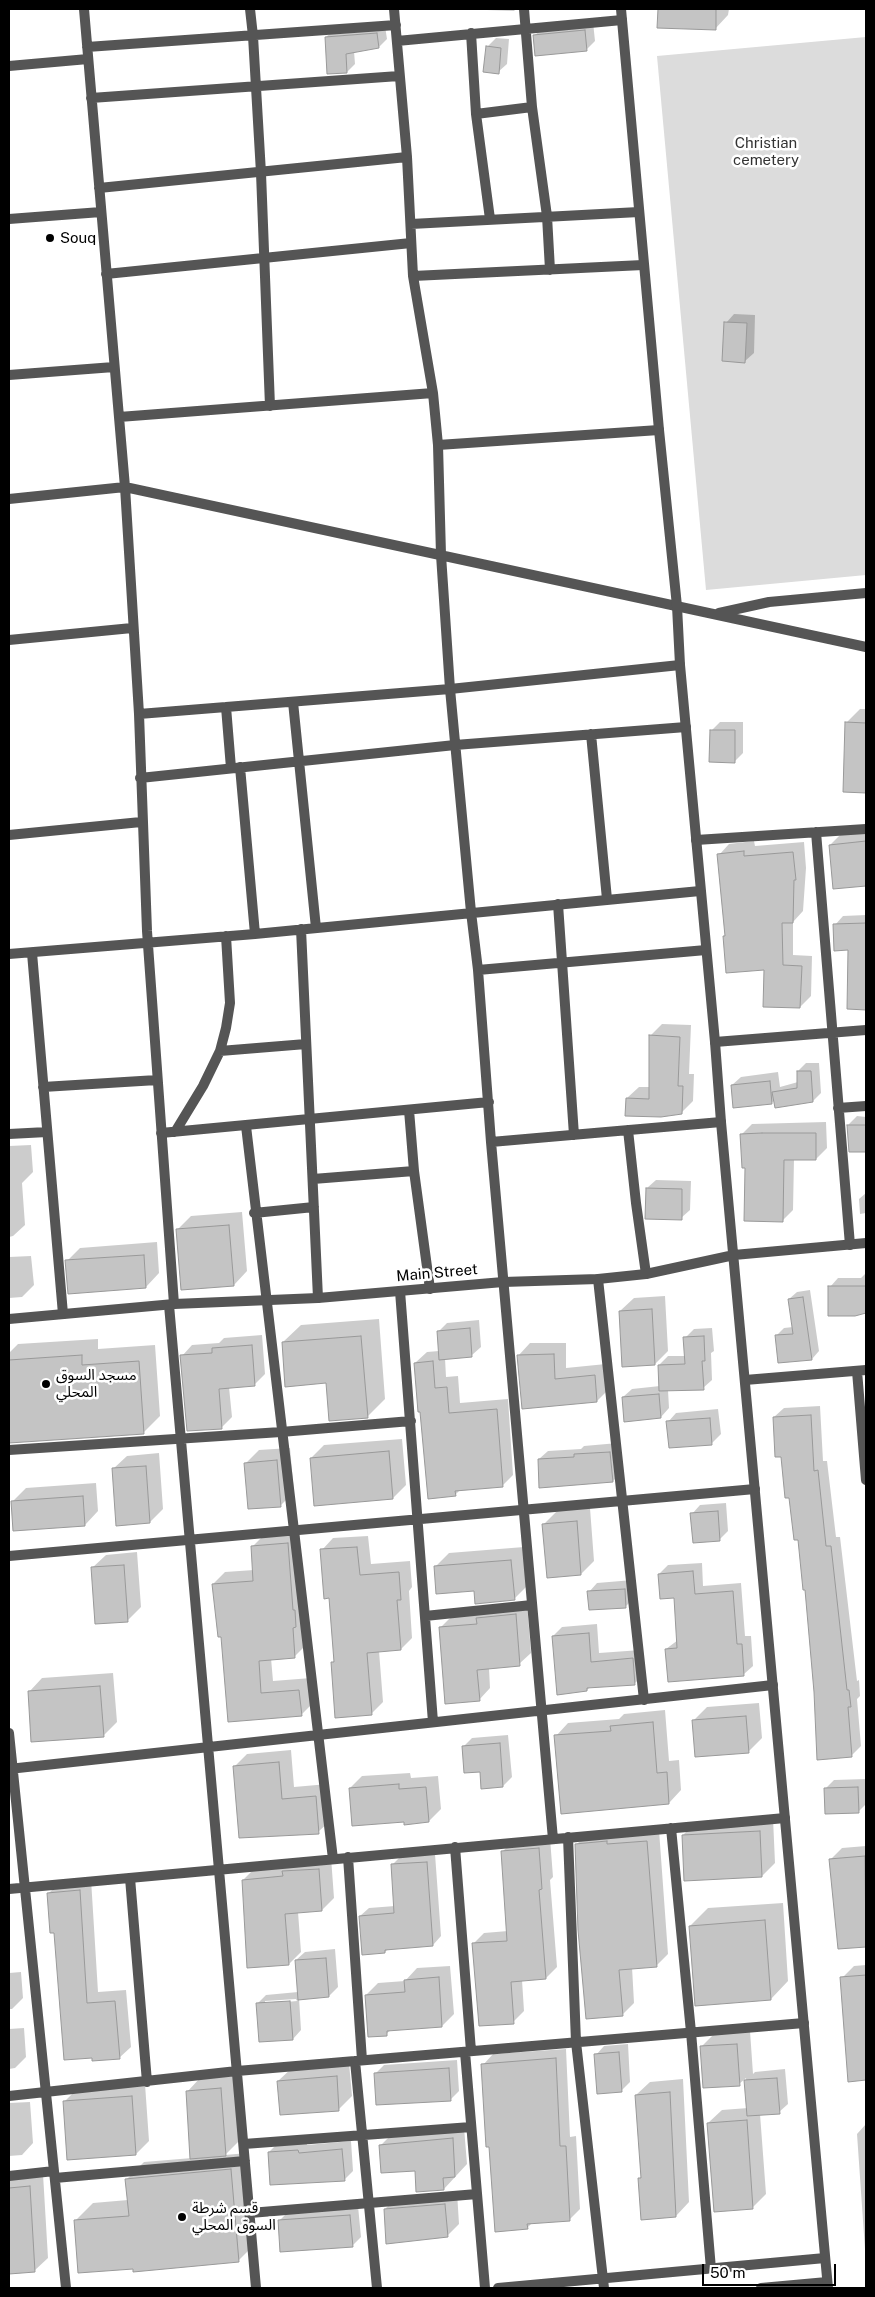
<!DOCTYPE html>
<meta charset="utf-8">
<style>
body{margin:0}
#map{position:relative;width:875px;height:2297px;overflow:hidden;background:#fff;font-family:"Public Sans",sans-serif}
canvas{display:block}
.frame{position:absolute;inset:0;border:10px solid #000;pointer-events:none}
.scale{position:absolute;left:702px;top:2264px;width:134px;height:22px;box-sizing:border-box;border:2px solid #000;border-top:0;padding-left:6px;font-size:15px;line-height:18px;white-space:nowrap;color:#000;-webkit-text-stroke:4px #fff;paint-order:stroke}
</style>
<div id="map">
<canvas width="875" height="2297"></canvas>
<div class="frame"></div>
<div class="scale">50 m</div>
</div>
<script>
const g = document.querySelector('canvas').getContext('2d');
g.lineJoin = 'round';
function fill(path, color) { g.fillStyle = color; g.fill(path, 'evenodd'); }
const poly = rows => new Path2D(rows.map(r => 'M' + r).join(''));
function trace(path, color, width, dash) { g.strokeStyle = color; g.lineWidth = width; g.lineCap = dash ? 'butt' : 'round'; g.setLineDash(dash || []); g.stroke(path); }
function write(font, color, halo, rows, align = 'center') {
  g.font = font + ' "Public Sans","Noto Sans Arabic",sans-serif'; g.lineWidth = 5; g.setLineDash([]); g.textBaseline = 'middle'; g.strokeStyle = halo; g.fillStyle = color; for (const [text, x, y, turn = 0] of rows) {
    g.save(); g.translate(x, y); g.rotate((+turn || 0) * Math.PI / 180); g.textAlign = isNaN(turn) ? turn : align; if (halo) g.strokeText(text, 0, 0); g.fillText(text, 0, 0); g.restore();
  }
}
const green = poly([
 [866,37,866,575,706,590,657,56]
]);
const shadow = poly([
 [459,9,516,9,514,11],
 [659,9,729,9,728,15,715,29,658,27],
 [593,22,595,41,586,50,534,36,543,27],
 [385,26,387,39,379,47,354,51,355,64,347,72,326,37,335,29],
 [496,38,509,39,507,64,498,72,487,47],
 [734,314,755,315,754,353,745,361,726,323],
 [860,709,866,709,866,792,844,791,846,723],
 [720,722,743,722,743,753,734,762,711,731],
 [866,831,866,885,834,888,830,845,842,833],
 [754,841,755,846,804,842,806,868,803,911,793,922,793,955,812,956,811,996,800,1007,765,968,724,936,726,934,719,855,729,844],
 [866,915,866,1009,848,1008,849,949,835,925,843,916],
 [662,1024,691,1025,689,1074,694,1074,693,1101,681,1113,627,1098,639,1087,650,1087,650,1036],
 [806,1063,819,1063,821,1093,813,1101,775,1099,772,1103,732,1085,741,1077,778,1072,780,1087,798,1082,798,1071],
 [857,1116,866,1117,866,1151,850,1151,848,1125],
 [826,1122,827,1148,816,1159,794,1159,793,1210,782,1221,747,1166,741,1135,752,1124],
 [31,1145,33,1172,22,1183,25,1225,13,1236,9,1237,9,1146],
 [656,1180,691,1181,690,1210,681,1218,647,1188],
 [866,1193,866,1213,860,1214,859,1199],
 [242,1212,247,1271,234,1285,178,1229,191,1216],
 [157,1242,159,1273,146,1287,67,1261,80,1248],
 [31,1256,34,1285,22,1297,9,1298,9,1257],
 [866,1273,866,1312,855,1315,830,1287,838,1278,861,1278],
 [810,1290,819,1351,812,1359,776,1336,784,1328,793,1327,789,1299,797,1292],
 [665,1296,668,1351,655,1364,620,1311,634,1298],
 [379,1319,385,1399,367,1417,283,1342,301,1325],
 [479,1320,481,1347,472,1355,445,1358,446,1377,458,1376,460,1403,508,1399,513,1475,502,1486,461,1489,455,1495,415,1363,427,1352,439,1351,438,1332,447,1323],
 [712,1328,714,1351,711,1353,712,1380,703,1388,668,1390,669,1408,661,1417,623,1397,632,1389,660,1386,659,1365,668,1356,686,1356,685,1338,694,1329],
 [262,1335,265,1374,255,1384,229,1387,232,1417,221,1428,182,1356,192,1345,219,1343,224,1338],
 [98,1339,98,1349,155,1345,160,1416,143,1433,9,1443,9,1353,18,1344],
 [530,1343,566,1343,566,1368,606,1364,609,1389,597,1401,523,1408,518,1356],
 [820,1406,823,1461,827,1461,836,1537,840,1537,857,1681,859,1680,860,1696,857,1699,861,1746,851,1756,810,1631,799,1538,774,1417,784,1408],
 [718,1409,721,1434,712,1443,668,1422,676,1413],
 [402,1439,406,1485,393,1498,311,1458,324,1445],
 [618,1443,622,1472,613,1481,540,1487,539,1459,548,1451,581,1449,584,1446],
 [290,1448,294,1492,280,1506,246,1463,259,1450],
 [159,1453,163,1509,150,1522,113,1469,127,1456],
 [96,1483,98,1511,85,1525,12,1502,26,1488],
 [726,1503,728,1531,720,1539,692,1514,700,1505],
 [590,1508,594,1561,581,1574,544,1524,557,1511],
 [299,1532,307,1644,295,1656,271,1658,273,1681,311,1678,313,1703,301,1715,230,1720,223,1635,213,1584,225,1572,254,1570,252,1547,264,1535],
 [368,1536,371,1564,410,1561,412,1587,409,1591,412,1638,401,1649,379,1651,383,1702,371,1714,332,1663,335,1660,330,1597,322,1550,333,1538],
 [524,1547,528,1585,514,1599,475,1589,435,1567,449,1553],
 [137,1552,141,1607,127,1621,92,1568,106,1555],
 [702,1563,703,1586,741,1583,745,1636,751,1636,753,1666,744,1674,666,1649,678,1640,675,1597,659,1574,668,1565],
 [633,1580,635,1597,626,1606,589,1592,597,1583],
 [527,1603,531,1653,519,1664,489,1668,490,1688,479,1700,441,1627,452,1616],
 [597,1624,599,1653,641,1650,644,1675,635,1683,590,1687,587,1690,553,1636,562,1627],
 [113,1673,117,1722,103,1736,29,1692,42,1678],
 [759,1703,762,1738,748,1752,693,1721,707,1707],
 [665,1710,669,1761,679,1760,681,1790,669,1803,556,1736,568,1723,619,1719,624,1714],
 [508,1735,512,1777,503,1786,481,1771,463,1747,472,1738],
 [291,1750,294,1787,328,1784,331,1820,318,1832,235,1766,247,1754],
 [410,1773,411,1778,438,1776,441,1809,429,1821,405,1820,350,1788,362,1776],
 [866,1779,866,1804,859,1811,825,1789,834,1780],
 [773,1818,775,1863,762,1876,683,1835,696,1822],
 [659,1830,668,1954,656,1966,632,1967,634,2003,622,2015,576,1845,588,1833],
 [550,1838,553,1877,550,1880,557,1967,546,1978,522,1980,524,2011,513,2022,473,1944,484,1933,508,1931,502,1852,513,1841],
 [866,1846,866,1946,839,1948,830,1860,842,1848],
 [435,1854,441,1936,433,1945,389,1948,385,1952,360,1916,369,1908,395,1906,392,1865,401,1856],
 [331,1857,334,1898,322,1910,298,1912,301,1952,289,1964,243,1880,255,1868],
 [91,1879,98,1992,126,1990,131,2047,119,2058,94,2060,49,1893,60,1882],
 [783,1903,788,1981,771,1999,690,1926,708,1908],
 [335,1949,338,1987,329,1996,299,1998,301,2030,293,2039,257,2004,266,1995,298,1992,296,1960,305,1952],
 [296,1999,297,2001,265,2004,265,2001],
 [866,1965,866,2079,849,2080,842,1978,854,1966],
 [450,1966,454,2014,442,2026,392,2029,386,2034,366,1995,378,1983,405,1981,417,1968],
 [21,1972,23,1998,12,2009,9,2009,9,1973],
 [24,2028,26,2057,15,2068,9,2069,9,2029],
 [750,2031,753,2074,755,2072,785,2069,788,2104,779,2112,760,2114,766,2194,752,2208,708,2123,722,2110,748,2108,746,2078,739,2084,701,2047,714,2034],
 [628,2044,630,2082,622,2090,596,2055,604,2046],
 [566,2049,570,2137,576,2136,580,2209,569,2220,533,2222,527,2228,483,2065,493,2054],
 [457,2060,459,2091,450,2100,375,2074,384,2065],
 [349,2063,352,2096,338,2110,278,2081,292,2068],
 [234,2076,239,2141,225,2155,247,2153,255,2244,238,2261,76,2220,93,2203,128,2200,127,2179,144,2162,192,2158,187,2092,200,2078],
 [683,2079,689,2202,676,2216,640,2178,642,2176,636,2095,650,2082],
 [145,2084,149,2141,136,2154,64,2102,78,2088],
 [30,2102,33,2143,22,2155,9,2156,9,2103],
 [866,2124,866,2264,857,2134],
 [464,2127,467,2164,444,2189,381,2145,393,2133],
 [307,2141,307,2145,351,2141,353,2171,344,2180,269,2152,278,2143],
 [43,2174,48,2258,34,2271,9,2273,9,2176],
 [457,2192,459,2224,447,2236,388,2243,385,2209,397,2197],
 [358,2206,361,2237,352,2246,279,2221,288,2212]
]);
const building = poly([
 [658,9,716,9,716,30,657,28,658,9],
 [585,30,587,51,535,56,533,35,585,30],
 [377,33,379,48,346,54,347,73,327,74,325,37,377,33],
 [486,46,501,48,499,74,483,72,486,46],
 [724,322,747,323,745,363,722,361,724,322],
 [845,722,866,723,866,793,843,792,845,722],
 [710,730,735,730,735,763,709,762,710,730],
 [866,841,866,886,833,889,829,845,866,841],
 [744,851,744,856,793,852,796,880,794,880,793,923,782,923,783,965,802,966,800,1008,763,1007,764,970,726,973,723,936,725,936,717,854,744,851],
 [866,923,866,1010,847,1009,848,950,834,951,833,924,866,923],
 [649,1035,680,1037,678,1086,683,1086,682,1114,661,1117,625,1116,626,1098,649,1099,649,1035],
 [797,1071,811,1071,813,1102,775,1108,772,1092,797,1088,797,1071],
 [770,1081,772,1104,733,1108,731,1085,770,1081],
 [847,1125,866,1125,866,1152,849,1152,847,1125],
 [762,1133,816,1133,816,1160,784,1160,783,1222,744,1221,745,1168,742,1168,740,1134,762,1133],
 [646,1188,682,1189,682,1220,645,1219,646,1188],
 [229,1225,234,1286,181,1290,176,1229,229,1225],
 [144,1255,146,1288,68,1294,65,1260,144,1255],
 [828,1286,866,1286,866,1313,855,1316,828,1316,828,1286],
 [803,1297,812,1360,778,1363,775,1335,793,1334,788,1299,803,1297],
 [652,1309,655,1365,622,1367,619,1311,652,1309],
 [470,1328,472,1357,439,1360,437,1331,470,1328],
 [361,1336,368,1418,329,1421,326,1383,285,1387,282,1342,361,1336],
 [704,1336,705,1361,702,1361,704,1390,659,1391,658,1365,685,1364,683,1337,704,1336],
 [252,1345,255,1386,219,1389,222,1429,187,1431,180,1355,212,1353,212,1348,252,1345],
 [554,1354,555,1379,595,1375,597,1402,522,1409,517,1355,554,1354],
 [82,1355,82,1365,139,1361,144,1434,9,1443,9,1360,82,1355],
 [433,1361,435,1388,447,1387,449,1413,497,1409,503,1487,455,1491,456,1496,428,1499,420,1412,418,1412,414,1363,433,1361],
 [659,1394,661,1418,624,1422,622,1397,659,1394],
 [811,1415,814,1471,818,1470,826,1546,831,1546,847,1690,849,1690,851,1707,848,1707,852,1757,817,1760,814,1692,805,1590,803,1590,798,1540,794,1540,789,1498,785,1498,781,1457,775,1457,773,1417,811,1415],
 [710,1418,712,1445,669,1448,666,1421,710,1418],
 [389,1451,393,1499,314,1506,310,1458,389,1451],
 [610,1452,613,1482,539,1488,538,1459,574,1457,574,1454,610,1452],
 [277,1460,281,1507,248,1509,244,1463,277,1460],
 [146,1466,150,1523,116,1526,112,1468,146,1466],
 [83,1496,85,1526,13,1531,11,1501,83,1496],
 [718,1511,720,1541,693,1543,690,1513,718,1511],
 [577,1521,581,1575,547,1578,542,1524,577,1521],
 [288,1543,293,1610,295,1610,296,1627,293,1628,295,1658,259,1661,261,1693,299,1690,302,1716,228,1722,221,1637,218,1637,212,1584,253,1581,251,1546,288,1543],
 [357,1547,360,1575,399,1572,401,1600,397,1600,401,1650,367,1653,372,1715,335,1718,331,1662,334,1662,329,1598,324,1599,320,1549,357,1547],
 [511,1560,515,1600,475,1604,474,1591,436,1594,434,1566,511,1560],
 [124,1565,128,1622,95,1624,91,1567,124,1565],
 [693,1571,695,1594,733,1591,737,1644,742,1644,744,1676,668,1682,665,1649,677,1648,674,1598,660,1599,658,1574,693,1571],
 [625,1589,626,1608,589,1610,587,1591,625,1589],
 [516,1614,520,1666,477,1670,480,1701,445,1704,439,1627,477,1624,476,1618,516,1614],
 [589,1633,591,1662,633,1658,635,1685,587,1688,587,1691,557,1695,552,1636,589,1633],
 [100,1686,104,1737,31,1742,28,1691,100,1686],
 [746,1716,749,1753,695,1757,692,1720,746,1716],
 [653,1722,657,1773,667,1772,669,1804,561,1814,554,1735,611,1731,610,1726,653,1722],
 [500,1743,503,1787,481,1789,480,1772,464,1773,462,1746,500,1743],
 [279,1762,282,1799,316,1796,319,1834,239,1838,233,1766,279,1762],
 [399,1784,399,1789,426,1787,429,1822,404,1825,404,1822,352,1826,349,1788,399,1784],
 [858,1787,859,1813,825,1814,824,1788,858,1787],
 [760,1831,762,1877,684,1881,682,1835,760,1831],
 [607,1841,607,1844,647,1841,657,1967,619,1970,623,2016,586,2019,578,1930,575,1844,607,1841],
 [539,1848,542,1889,539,1890,546,1979,511,1982,514,2024,479,2026,472,1943,507,1941,501,1851,539,1848],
 [865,1856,866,1947,838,1949,829,1859,865,1856],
 [427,1862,433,1946,385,1950,385,1953,362,1955,359,1916,394,1913,391,1864,427,1862],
 [319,1869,322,1911,285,1914,289,1965,247,1968,242,1880,283,1876,282,1871,319,1869],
 [80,1890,87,2003,115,2001,120,2059,92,2061,92,2058,64,2060,54,1933,50,1933,47,1893,80,1890],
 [765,1920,771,2000,695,2006,689,1926,765,1920],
 [326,1958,329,1997,298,2000,295,1960,326,1958],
 [866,1975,866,2080,848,2082,840,1977,866,1975],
 [439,1977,442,2027,387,2031,387,2036,368,2037,365,1995,405,1992,404,1980,439,1977],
 [290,2001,293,2040,259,2042,256,2003,290,2001],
 [737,2044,740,2086,703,2088,700,2046,737,2044],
 [619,2052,622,2092,597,2094,594,2054,619,2052],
 [556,2058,560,2146,566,2146,570,2221,527,2224,528,2229,495,2232,489,2147,486,2147,481,2064,556,2058],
 [449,2068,451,2101,376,2105,374,2073,449,2068],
 [337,2076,339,2111,280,2115,277,2081,337,2076],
 [777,2078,780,2114,747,2116,744,2080,777,2078],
 [221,2088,226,2156,190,2159,186,2091,221,2088],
 [670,2092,676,2217,641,2220,638,2178,641,2178,635,2095,670,2092],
 [132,2096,136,2155,67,2160,63,2101,132,2096],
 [747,2120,753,2209,714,2212,707,2123,747,2120],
 [453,2138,455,2177,443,2178,444,2190,416,2192,415,2171,381,2173,379,2145,453,2138],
 [342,2149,345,2181,270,2185,268,2152,298,2150,299,2153,342,2149],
 [231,2169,239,2262,133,2272,133,2269,78,2273,74,2220,129,2216,125,2179,231,2169],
 [30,2186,35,2272,9,2274,9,2188,30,2186],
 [445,2204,448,2237,386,2244,384,2209,445,2204],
 [350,2215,353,2247,280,2252,278,2220,350,2215]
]);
const minor = poly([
 [84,9,125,487,139,714,147,931,174,1304],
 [250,9,253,36,261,173,270,406],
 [394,9,407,157,413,276,433,393,438,445,441,555,450,689,471,912,478,970,491,1142,553,1839],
 [524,9,532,107,547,216,550,270],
 [471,33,476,114,490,219],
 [397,41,622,20],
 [87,47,396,25],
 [9,66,88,59],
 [91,98,399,76],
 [476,114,532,107],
 [99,188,407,157],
 [9,219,101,212],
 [411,224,639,212],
 [106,274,411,243],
 [413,276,643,265],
 [9,375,114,367],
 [119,417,433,393],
 [438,445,659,430],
 [9,499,125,487,866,647],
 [719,613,769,602,866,593],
 [9,640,132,628],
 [293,702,316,928],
 [226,707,231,768],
 [139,714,450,689,680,665],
 [591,734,607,899],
 [240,767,255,934],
 [140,778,455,745,686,727],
 [816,832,850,1245],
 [9,835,141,822],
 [696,840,866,829],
 [558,904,574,1135],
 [301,929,318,1298],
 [32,953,63,1314],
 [9,954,255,934,700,891],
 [478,970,706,950],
 [715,1042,866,1030],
 [220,1051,306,1044],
 [43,1087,157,1080],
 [838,1108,866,1106],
 [409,1110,414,1171,430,1289],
 [246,1126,333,1859],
 [628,1130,636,1203,646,1274],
 [175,1132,203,1086,220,1051,226,1028,230,1003,226,936],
 [161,1133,489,1102],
 [9,1134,47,1132],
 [491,1142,721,1122],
 [313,1179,414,1171],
 [254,1213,314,1207],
 [598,1279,644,1700],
 [400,1291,433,1722],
 [169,1305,256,2288],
 [857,1371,866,1480],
 [745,1380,866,1370],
 [9,1450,281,1432,411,1421],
 [9,1556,755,1489],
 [425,1616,532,1605],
 [9,1733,66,2288],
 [9,1769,773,1685],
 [671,1828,691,2032,711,2269],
 [568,1837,576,2042,604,2288],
 [455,1847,471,2051],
 [348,1857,362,2060],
 [130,1878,147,2082],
 [9,1889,785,1818],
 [465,2052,485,2288],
 [355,2061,377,2288],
 [9,2096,237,2071,804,2023],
 [244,2144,471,2127],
 [9,2176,54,2171],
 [55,2178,245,2161],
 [250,2213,477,2194],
 [498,2288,825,2258],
 [761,2288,827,2282]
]);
const tertiary = poly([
 [621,9,659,430,677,606,680,665,715,1042,721,1122,828,2288],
 [9,1319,174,1304,318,1298,503,1282,598,1279,646,1274,734,1255,866,1243]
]);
const markers = [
 [50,238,5,"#000"],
 [46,1384,5,"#000"],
 [182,2217,5,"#000"]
];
const parkNames = [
 ["Christian",766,143],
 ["cemetery",766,160]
];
const poiNames = [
 ["Souq",60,238],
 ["مسجد السوق",56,1375],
 ["المحلي",56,1392],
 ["قسم شرطة",192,2208],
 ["السوق المحلي",192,2225]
];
const streetNames = [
 ["Main Street",437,1273,-5]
];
fill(green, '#dcdcdc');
fill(shadow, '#0003');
fill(building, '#c4c4c4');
trace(building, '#999', 1);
trace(minor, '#555', 10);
trace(tertiary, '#555', 10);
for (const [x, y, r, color] of markers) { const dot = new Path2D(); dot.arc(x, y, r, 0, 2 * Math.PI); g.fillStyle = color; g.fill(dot); trace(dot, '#fff', 2); }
write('15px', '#333', '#fff', parkNames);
write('15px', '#000', '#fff', poiNames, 'left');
write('15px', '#000', '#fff', streetNames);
</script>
